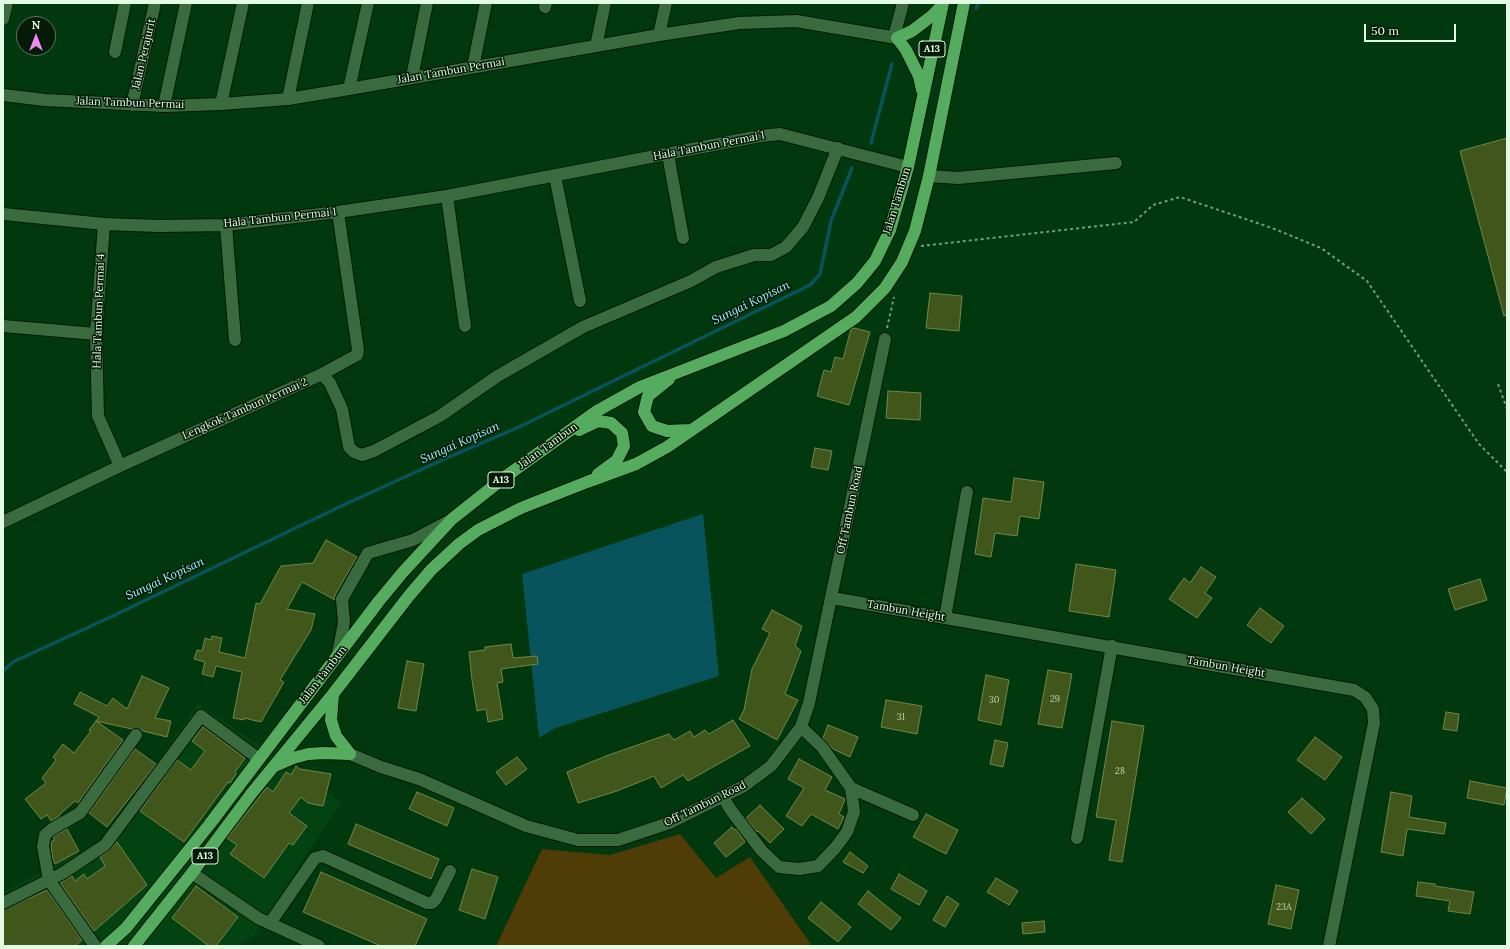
<!DOCTYPE html>
<style>
body{margin:0}
#map{position:relative;width:1510px;height:949px;overflow:hidden;background:#01380d;font-family:Lora,serif}
canvas{display:block}
.frame{position:absolute;inset:0;border:4px solid #e2fde3;pointer-events:none}
.north{position:absolute;left:16px;top:16px;width:40px;height:40px;box-sizing:border-box;background:#061a08;border:1px solid #5e7560;border-radius:50%;rotate:0deg;font-size:11px;font-weight:700;line-height:16px;text-align:center;color:#e2fde3}
.north::after{content:'';display:block;margin:auto;width:14px;height:18px;background:#f18af4;clip-path:polygon(50% 0,100% 100%,50% 72%,0 100%)}
.scale{position:absolute;left:1364px;top:24px;width:92px;height:18px;box-sizing:border-box;border:2px solid #e2fde3;border-top:0;padding-left:5px;font-size:12px;line-height:14px;white-space:nowrap;color:#e2fde3;-webkit-text-stroke:3px #061a08;paint-order:stroke}
</style>
<div id="map">
<canvas width="1510" height="949"></canvas>
<div class="frame"></div>
<div class="north">N</div>
<div class="scale">50 m</div>
</div>
<script>
const g = document.querySelector('canvas').getContext('2d');
g.lineJoin = 'round';
function fill(path, color) { g.fillStyle = color; g.fill(path, 'evenodd'); }
const poly = rows => new Path2D(rows.map(r => 'M' + r).join(''));
function trace(path, color, width, dash) { g.strokeStyle = color; g.lineWidth = width; g.lineCap = dash ? 'butt' : 'round'; g.setLineDash(dash || []); g.stroke(path); }
function write(font, color, halo, rows, align = 'center') {
  g.font = font + ' Lora,serif'; g.lineWidth = 3; g.setLineDash([]); g.textBaseline = 'middle'; g.strokeStyle = halo; g.fillStyle = color; for (const [text, x, y, turn = 0] of rows) {
    g.save(); g.translate(x, y); g.rotate((+turn || 0) * Math.PI / 180); g.textAlign = isNaN(turn) ? turn : align; if (halo) g.strokeText(text, 0, 0); g.fillText(text, 0, 0); g.restore();
  }
}
const built = poly([
 [198,703,341,802,254,936,237,946,3,946,3,892,103,840]
]);
const green = poly([
 [680,834,716,878,750,857,810,943,809,946,496,946,542,849,610,855]
]);
const water = poly([
 [703,514,719,676,555,728,539,738,522,574]
]);
const stream = poly([
 [976,8,979,3],
 [871,143,892,64],
 [3,671,13,662,117,614,337,508,440,461,519,427,810,285,820,274,831,221,852,168]
]);
const building = poly([
 [1507,138,1507,315,1504,316,1460,151,1507,138],
 [930,293,962,296,959,331,926,328,930,293],
 [854,328,870,332,849,405,817,396,824,370,831,372,835,357,843,359,851,329,854,328],
 [888,391,921,393,920,420,886,418,888,391],
 [815,448,832,451,828,470,811,467,815,448],
 [1014,478,1044,482,1039,519,1020,516,1017,536,995,533,991,557,975,554,983,498,1011,502,1014,478],
 [326,540,357,557,335,595,335,600,302,582,287,609,315,614,311,630,280,680,284,682,261,722,244,718,244,720,233,718,242,672,216,666,213,677,202,674,205,662,194,659,197,650,202,651,205,638,211,640,212,636,222,638,219,652,245,658,256,603,260,604,281,566,313,563,326,540],
 [1076,564,1116,570,1109,617,1069,611,1076,564],
 [1201,567,1216,577,1205,593,1212,598,1197,618,1169,599,1184,578,1190,583,1201,567],
 [1480,579,1487,600,1455,610,1448,589,1480,579],
 [1260,608,1284,626,1271,643,1247,625,1260,608],
 [772,610,802,626,795,646,801,651,785,694,798,700,777,740,739,719,744,710,752,669,770,633,762,629,772,610],
 [511,644,513,658,537,656,538,664,501,669,503,682,497,683,503,719,488,722,486,709,477,711,472,680,469,652,485,650,485,647,511,644],
 [407,661,424,664,416,711,398,708,407,661],
 [1048,670,1072,674,1062,728,1038,724,1048,670],
 [986,675,1009,680,1001,725,978,720,986,675],
 [142,676,169,688,155,718,171,721,167,737,143,731,137,728,132,729,96,721,99,717,74,704,80,692,107,706,113,698,127,709,142,676],
 [886,700,922,706,917,734,881,727,886,700],
 [1446,712,1459,714,1457,731,1443,729,1446,712],
 [733,720,750,746,688,781,683,775,661,788,654,776,617,791,578,803,567,772,606,756,669,734,674,740,690,731,694,737,705,730,709,734,733,720],
 [96,721,123,740,78,803,75,801,59,815,60,816,51,821,47,815,41,819,25,799,46,783,42,778,56,760,53,757,63,744,74,753,91,731,89,730,96,721],
 [1112,721,1144,726,1122,862,1109,860,1116,820,1096,817,1112,721],
 [828,725,858,737,850,757,833,749,823,738,828,725],
 [203,727,245,758,235,772,236,774,230,783,228,782,184,842,140,811,177,760,191,770,205,751,192,741,203,727],
 [1315,737,1342,757,1325,780,1297,760,1315,737],
 [995,740,1008,743,1003,767,990,764,995,740],
 [135,749,156,764,107,827,89,813,135,749],
 [517,757,527,769,506,785,496,772,517,757],
 [799,759,832,777,825,790,845,799,839,814,844,817,838,829,811,814,802,826,786,816,804,788,788,779,799,759],
 [296,766,300,769,331,774,323,806,308,803,301,797,289,813,307,826,293,845,289,843,264,878,230,854,237,845,227,838,267,787,273,792,286,772,291,775,296,766],
 [1470,781,1507,788,1504,805,1467,798,1470,781],
 [417,792,454,808,447,826,409,809,417,792],
 [1391,792,1412,796,1409,817,1446,823,1444,834,1407,829,1403,856,1381,852,1391,792],
 [1302,798,1325,819,1311,834,1288,812,1302,798],
 [760,805,784,829,770,843,758,831,757,832,746,818,760,805],
 [926,814,958,830,946,854,913,837,926,814],
 [356,824,439,859,431,879,348,844,356,824],
 [732,827,734,830,736,829,745,842,726,857,714,843,732,827],
 [67,829,79,851,55,864,53,860,51,846,52,841,55,840,53,838,56,835,67,829],
 [117,842,147,885,94,931,60,883,72,876,75,881,84,874,87,879,105,866,100,857,109,851,117,842],
 [850,852,868,866,863,873,843,862,850,852],
 [472,869,498,877,485,919,459,910,472,869],
 [321,872,427,919,415,946,381,946,303,912,321,872],
 [899,874,927,891,919,905,891,889,899,874],
 [996,878,1018,891,1009,905,987,892,996,878],
 [1418,882,1435,884,1435,886,1474,892,1470,914,1448,911,1450,901,1416,896,1418,882],
 [1276,885,1299,890,1291,929,1268,924,1276,885],
 [196,886,238,917,216,946,209,946,172,918,196,886],
 [47,890,82,940,75,946,3,946,3,910,47,890],
 [868,891,901,918,891,930,858,904,868,891],
 [947,896,959,904,945,927,933,920,947,896],
 [821,902,851,927,838,942,808,918,821,902],
 [1044,921,1045,932,1023,934,1022,923,1044,921]
]);
const path = poly([
 [921,246,1134,222,1153,205,1180,197,1272,228,1321,248,1367,281,1479,444,1507,472],
 [887,328,894,297],
 [1498,384,1507,409]
]);
const minor = poly([
 [545,7,546,3],
 [3,19,7,3],
 [659,35,666,3],
 [894,37,903,3],
 [596,46,605,3],
 [115,52,125,3],
 [473,67,486,3],
 [412,77,427,3],
 [349,89,368,3],
 [3,95,45,100,164,106,221,104,288,99,349,89,659,35,739,23,796,21,897,38],
 [288,99,308,3],
 [221,104,243,3],
 [132,105,155,3],
 [164,106,186,3],
 [668,154,683,238],
 [555,176,580,301],
 [929,176,958,178,1116,163],
 [447,196,465,326],
 [3,214,104,224,159,226,226,225,338,212,447,196,760,136,780,134,908,167],
 [104,224,96,334,98,416,120,466],
 [226,225,235,340],
 [3,326,96,334],
 [322,374,330,383,342,409,349,447,354,452,362,455,374,451,440,416,496,377,583,327,691,281,716,267,754,255,771,255,786,247,803,227,818,198,838,148],
 [3,522,120,466,322,374,357,355,358,350,338,212],
 [832,598,1354,690,1365,697,1373,709,1374,723,1329,946],
 [945,618,967,492],
 [338,654,344,622,342,599,368,553,413,540,449,521],
 [350,754,381,767,419,779,526,826,578,840,618,840,669,823,744,786,771,766,801,727,809,703,885,339],
 [851,788,913,815],
 [723,797,730,809,762,851,779,867,799,869,818,866,836,847,847,832,854,812,851,788,822,747,801,727],
 [1077,838,1112,646],
 [192,873,258,918,319,946],
 [3,903,63,873,105,845,201,716,259,759],
 [270,923,315,858,323,856,427,903,432,903,436,899,450,871],
 [95,946,49,880,43,846,45,835,52,829,80,813,136,735]
]);
const major = poly([
 [922,90,919,76,906,50,897,38,912,31,933,15,942,5],
 [669,379,648,396,644,412,652,426,667,431,691,430],
 [579,430,598,421,611,423,622,433,624,446,617,460,598,474],
 [333,694,331,720,336,736,350,754],
 [277,765,293,758,308,754,324,753,350,754],
 [106,946,126,928,209,825,379,601,403,572,452,519,505,477,597,411,640,387,784,331,831,306,857,283,875,261,890,230,908,167,943,3],
 [134,946,192,873,251,794,333,694,408,597,431,570,459,544,478,530,521,508,587,482,636,464,667,447,856,317,885,288,902,262,915,231,929,176,964,3]
]);
const numberNames = [
 ["29",1055,699],
 ["30",994,700],
 ["31",901,717],
 ["28",1120,771],
 ["23A",1284,907]
];
const shields = [
 [932,49,26],
 [501,480,26],
 [205,856,26]
];
const shieldNames = [
 ["A13",932,49],
 ["A13",501,480],
 ["A13",205,856]
];
const streetNames = [
 ["Jalan Perajurit",144,54,-77],
 ["Jalan Tambun Permai",451,71,-10],
 ["Jalan Tambun Permai",130,103,2],
 ["Hala Tambun Permai 1",709,146,-11],
 ["Jalan Tambun",897,201,-73],
 ["Hala Tambun Permai 1",280,218,-6],
 ["Hala Tambun Permai 4",99,311,-88],
 ["Lengkok Tambun Permai 2",245,409,-24],
 ["Jalan Tambun",548,446,-36],
 ["Off Tambun Road",850,510,-78],
 ["Tambun Height",906,611,10],
 ["Tambun Height",1226,667,10],
 ["Jalan Tambun",323,675,-52],
 ["Off Tambun Road",705,804,-26]
];
const waterNames = [
 ["Sungai Kopisan",751,303,-26],
 ["Sungai Kopisan",460,443,-24],
 ["Sungai Kopisan",165,579,-25]
];
fill(built, '#034211');
fill(green, '#503c07');
fill(water, '#07545c');
trace(stream, '#07545c', 3.5);
fill(building, '#41561a');
trace(building, '#70874b', 1);
trace(minor, '#031b05', 14);
trace(major, '#031b05', 14);
trace(path, '#749d7a', 2, [3, 3]);
trace(minor, '#3a6b3f', 12);
trace(major, '#55ac5f', 12);
write('9px', '#bad3b1', null, numberNames);
for (const [x, y, w] of shields) { const box = new Path2D(); box.roundRect(x - w / 2, y - 8, w, 16, 3); g.fillStyle = '#061a08'; g.fill(box); trace(box, '#e2fde3', 1); }
write('bold 10px', '#e2fde3', null, shieldNames);
write('11px', '#e2fde3', '#061a08', streetNames);
write('italic 12px', '#a0f0fb', '#061a08', waterNames);
</script>
